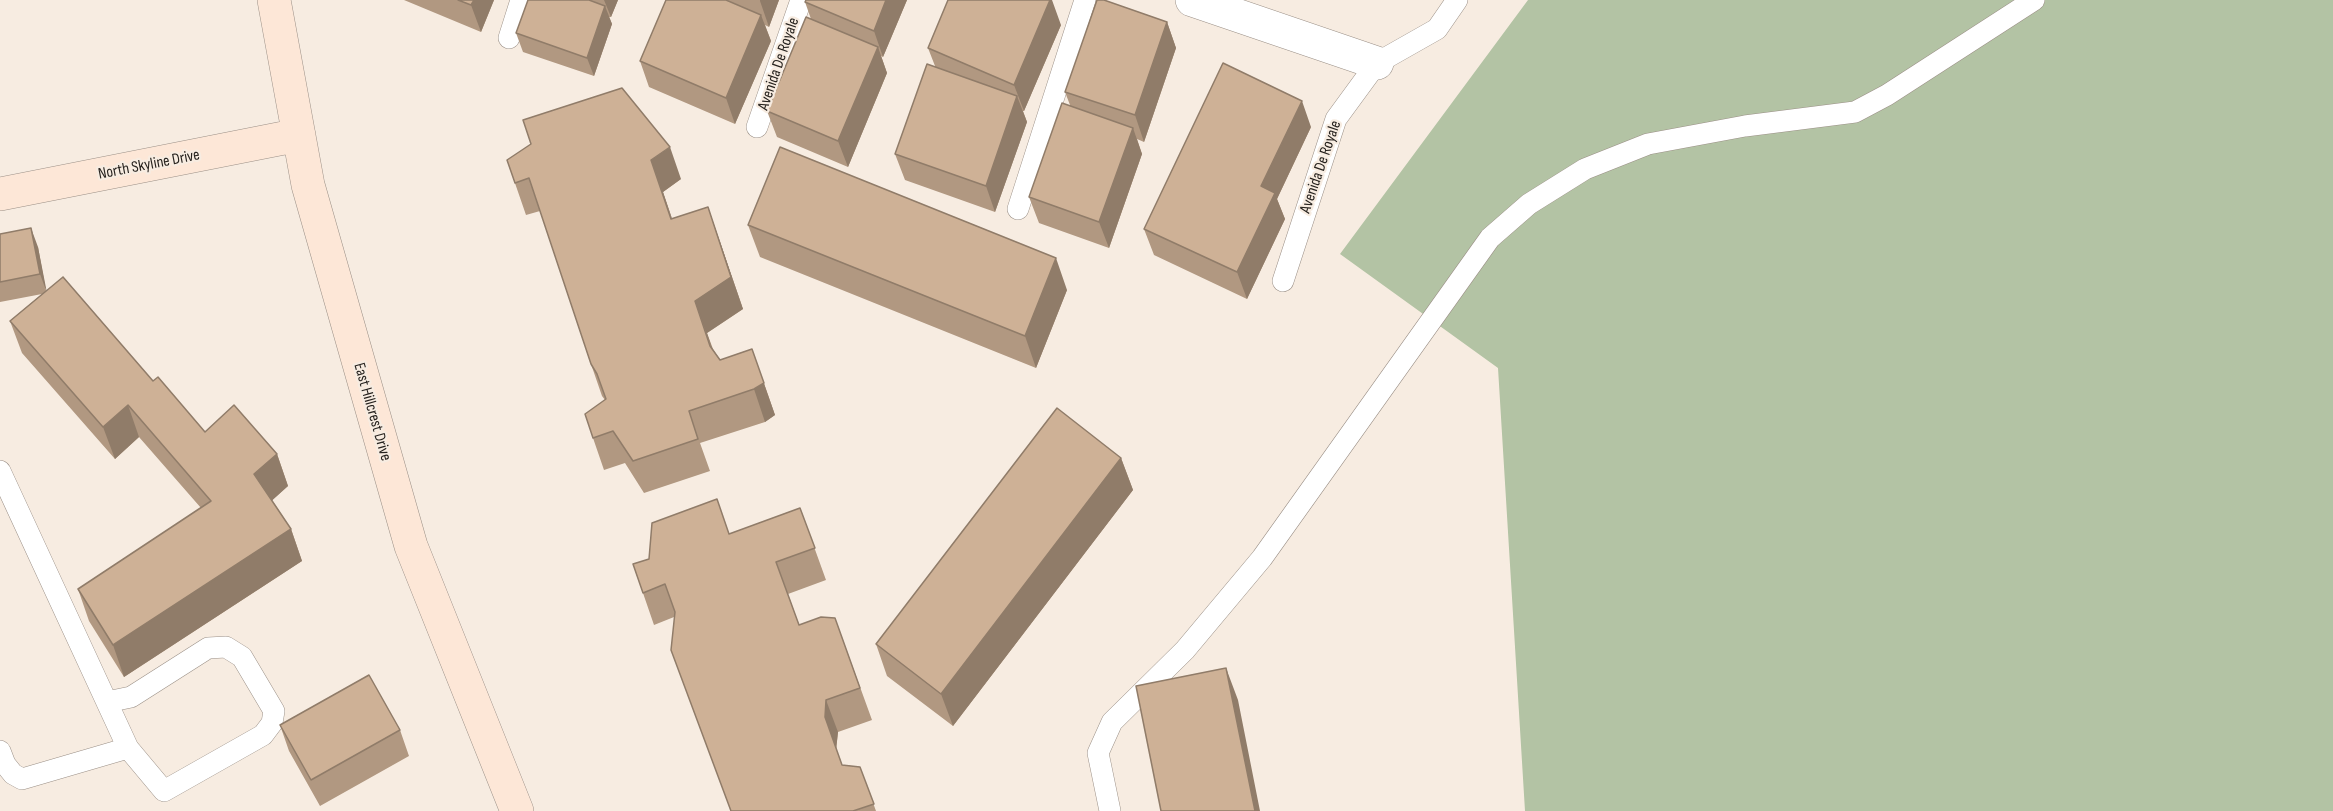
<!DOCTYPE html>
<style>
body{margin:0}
canvas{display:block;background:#f7ece1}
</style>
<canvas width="2333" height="811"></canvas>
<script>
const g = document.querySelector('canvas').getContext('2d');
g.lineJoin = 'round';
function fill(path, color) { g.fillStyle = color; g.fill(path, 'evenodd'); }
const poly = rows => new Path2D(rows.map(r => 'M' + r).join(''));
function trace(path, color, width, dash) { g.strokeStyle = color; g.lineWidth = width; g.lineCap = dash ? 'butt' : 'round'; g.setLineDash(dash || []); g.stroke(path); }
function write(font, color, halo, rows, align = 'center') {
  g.font = font + ' "Sofia Sans Condensed",sans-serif'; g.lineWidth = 4.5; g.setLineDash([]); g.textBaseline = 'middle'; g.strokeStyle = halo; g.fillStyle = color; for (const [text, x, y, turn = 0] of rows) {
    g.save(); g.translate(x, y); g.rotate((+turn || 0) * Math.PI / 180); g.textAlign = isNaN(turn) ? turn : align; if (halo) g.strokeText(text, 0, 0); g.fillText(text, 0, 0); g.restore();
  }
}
const green = poly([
 [1528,0,2333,0,2333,811,1525,811,1498,368,1340,254]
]);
const lane = poly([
 [509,38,521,0],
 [757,127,801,0],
 [1018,209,1085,0],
 [1283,281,1336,119,1377,63,1437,29,1457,0],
 [0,471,128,748,164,791,263,735,272,723,274,711,242,657,226,647,208,648,131,697,107,702],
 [0,751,5,764,13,774,22,779,128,748],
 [1110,811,1098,753,1112,722,1185,650,1262,558,1490,238,1529,204,1585,169,1648,144,1745,126,1855,112,1887,95,2034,0]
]);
const street = poly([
 [1192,0,1377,63]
]);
const secondary = poly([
 [274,0,308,185,411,546,517,811],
 [0,194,299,135]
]);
const wall = poly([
 [404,0,494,0,481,32],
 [528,0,618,0,611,17,609,17,612,24,594,76,523,52,516,33],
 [666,0,779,0,769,27,765,25,771,41,735,124,649,87,640,61],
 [907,0,883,57,881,56,887,73,848,167,777,137,767,111,811,19,805,2],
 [1167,22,1176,48,1144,142,1137,139,1142,154,1109,248,1039,223,1029,197,1070,105,1065,92],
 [1061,25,1024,111,1023,111,1027,122,995,212,905,180,895,154,935,66,928,48],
 [1311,127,1277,199,1285,219,1247,299,1154,255,1144,229],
 [507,160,681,179,663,192,672,219,708,207,743,309,707,333,713,349,720,360,752,349,775,415,765,422,700,443,710,471,644,493,625,463,604,470,593,438,605,400,602,396,591,364,540,211,526,215],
 [748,225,1067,290,1036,368,760,257],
 [0,234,38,247,46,291,153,381,205,432,277,454,288,486,272,500,291,529,302,561,124,677,89,621,78,589,201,508,139,437,115,459,22,353,10,321,42,294,0,302],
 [1121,458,1133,490,953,726,887,676,876,644],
 [800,508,826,580,788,594,799,625,835,618,872,720,838,732,836,750,842,765,860,767,876,811,731,811,674,617,654,625,633,564,729,534],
 [280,725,400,730,409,756,320,806,289,751]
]);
const shadedWall = poly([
 [474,0,494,0,481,32,471,5],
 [604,0,618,0,611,17],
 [760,0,779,0,769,27,760,1],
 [886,0,907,0,883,57,874,31],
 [1050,0,1052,0,1061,25,1024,111,1014,85],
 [605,6,612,24,594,76,587,58],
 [761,15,771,41,735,124,726,98],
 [1167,22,1176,48,1144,142,1135,115],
 [878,47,887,73,848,167,838,141],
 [1017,96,1027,122,995,212,986,186],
 [1302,101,1311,127,1277,199,1285,219,1247,299,1237,272,1261,186],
 [1133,128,1142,154,1109,248,1099,222],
 [670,147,681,179,663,192,683,251,651,160],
 [708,207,743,309,707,333,722,378,695,301],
 [31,228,38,247,47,293,40,274],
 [1056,258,1067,290,1036,368,1025,336],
 [752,349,775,415,765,422,754,389],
 [128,405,139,437,115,459,103,427],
 [277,454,288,486,266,506,254,474],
 [1121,458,1133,490,953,726,941,694],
 [291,529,302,561,124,677,113,645],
 [1226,668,1238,700,1260,811,1255,811],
 [826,700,838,732,836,750,825,717]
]);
const building = poly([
 [458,0,474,0,471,5,458,0],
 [528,0,589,0,605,6,587,58,516,33,528,0],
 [666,0,726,0,761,15,726,98,640,61,666,0],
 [806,0,886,0,874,31,805,2,806,0],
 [948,0,1050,0,1014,85,928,48,948,0],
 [1097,0,1104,0,1167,22,1135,115,1065,92,1097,0],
 [806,17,878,47,838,141,767,111,806,17],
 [1223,63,1302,101,1261,186,1275,193,1237,272,1144,229,1223,63],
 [927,64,1017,96,986,186,895,154,927,64],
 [622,88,670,147,651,160,671,219,708,207,731,277,695,301,710,346,720,360,752,349,764,383,754,389,689,411,698,439,633,461,613,431,593,438,585,414,606,399,597,374,591,364,529,178,515,183,507,160,531,144,523,120,622,88],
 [1062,103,1133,128,1099,222,1029,197,1062,103],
 [780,147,1056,258,1025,336,748,225,780,147],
 [31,228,40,274,0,282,0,234,31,228],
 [63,277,153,381,158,377,205,432,234,405,277,454,254,474,291,529,113,645,78,589,211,501,128,405,103,427,10,321,63,277],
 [1057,408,1121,458,941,694,876,644,1057,408],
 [717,499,729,534,800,508,815,548,776,562,799,625,821,617,835,618,860,688,826,700,825,717,842,765,860,767,874,804,853,811,731,811,671,650,675,612,665,584,643,593,633,564,649,559,652,523,717,499],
 [1226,668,1255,811,1161,811,1136,686,1226,668],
 [369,675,400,730,311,780,280,725,369,675]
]);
const streetNames = [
 ["Avenida De Royale",779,64,-71],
 ["North Skyline Drive",149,165,-11],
 ["Avenida De Royale",1321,167,-71],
 ["East Hillcrest Drive",372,412,74]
];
fill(green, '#b3c3a4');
trace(lane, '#9b9087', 22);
trace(street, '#9b9087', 34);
trace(secondary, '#9b9087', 34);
trace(lane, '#fff', 21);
trace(street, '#fff', 33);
trace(secondary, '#fde7d7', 33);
fill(wall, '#b19881');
fill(shadedWall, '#907c69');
fill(building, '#ceb196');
trace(building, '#907c69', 1.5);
write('16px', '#27231f', '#f7ece1', streetNames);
</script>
